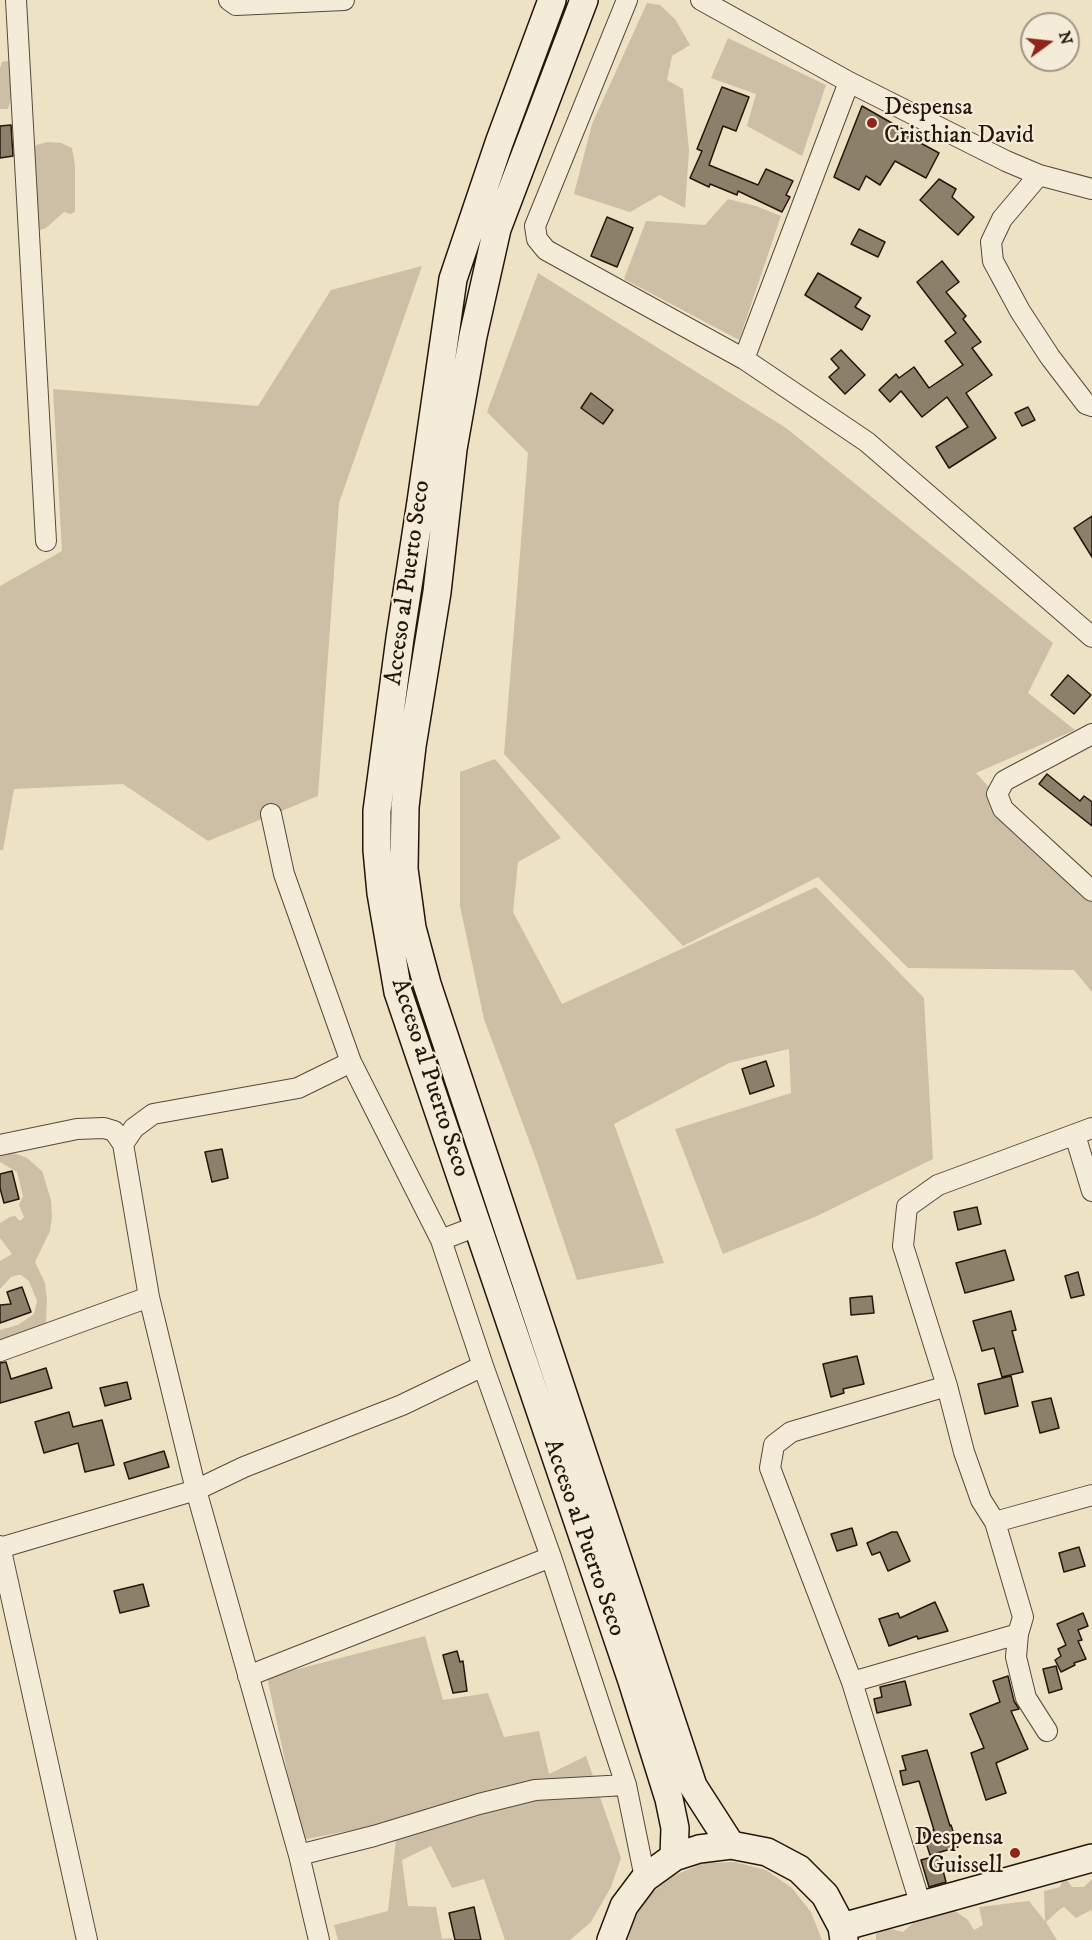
<!DOCTYPE html>
<style>
body{margin:0}
#map{position:relative;width:1092px;height:1940px;overflow:hidden;background:#eee2c5;font-family:"IM FELL DW Pica",serif}
canvas{display:block}
.north{position:absolute;left:1020px;top:12px;width:60px;height:60px;box-sizing:border-box;background:#f4ecd9;border:2px solid #a19686;border-radius:50%;rotate:75deg;font-size:16px;font-weight:700;line-height:24px;text-align:center;color:#24160a}
.north::after{content:'';display:block;margin:auto;width:21px;height:27px;background:#8f2418;clip-path:polygon(50% 0,100% 100%,50% 72%,0 100%)}
</style>
<div id="map">
<canvas width="1092" height="1940"></canvas>
<div class="north">N</div>
</div>
<script>
const g = document.querySelector('canvas').getContext('2d');
g.lineJoin = 'round';
function fill(path, color) { g.fillStyle = color; g.fill(path, 'evenodd'); }
const poly = rows => new Path2D(rows.map(r => 'M' + r).join(''));
function trace(path, color, width, dash) { g.strokeStyle = color; g.lineWidth = width; g.lineCap = dash ? 'butt' : 'round'; g.setLineDash(dash || []); g.stroke(path); }
function write(font, color, halo, rows, align = 'center') {
  g.font = font + ' "IM FELL DW Pica",serif'; g.lineWidth = 4.5; g.setLineDash([]); g.textBaseline = 'middle'; g.strokeStyle = halo; g.fillStyle = color; for (const [text, x, y, turn = 0] of rows) {
    g.save(); g.translate(x, y); g.rotate((+turn || 0) * Math.PI / 180); g.textAlign = isNaN(turn) ? turn : align; if (halo) g.strokeText(text, 0, 0); g.fillText(text, 0, 0); g.restore();
  }
}
const green = poly([
 [647,3,660,5,675,19,690,45,672,56,667,80,683,89,689,150,685,208,660,195,630,212,574,194,592,124],
 [728,38,826,85,802,156,747,126,756,94,711,78],
 [7,61,13,64,16,81,8,109,0,109,0,68,2,62],
 [48,142,61,143,72,148,75,166,75,212,70,214,64,212,46,228,40,230,35,228,34,150,36,145],
 [728,199,756,206,781,216,739,340,624,279,646,221,705,225],
 [422,266,339,503,318,796,208,841,123,784,14,789,3,850,0,850,0,586,62,551,53,389,258,406,331,290],
 [538,273,786,428,1053,643,1028,693,1075,730,976,773,1053,857,1092,896,1092,992,1074,970,908,968,818,877,683,946,504,754,528,453,487,412],
 [495,759,561,838,518,862,513,912,562,1004,816,887,924,998,933,1159,817,1216,723,1254,675,1129,791,1093,789,1049,729,1063,614,1124,664,1263,577,1280,537,1162,484,1019,460,906,460,772],
 [4,1149,27,1158,42,1171,51,1200,52,1216,50,1231,35,1262,45,1283,47,1300,46,1321,43,1329,0,1343,0,1330,18,1325,34,1314,37,1301,29,1281,21,1275,17,1275,11,1277,0,1289,0,1261,12,1254,0,1238,0,1223,10,1217,15,1216,20,1221,24,1217,19,1205,23,1196,17,1172,0,1162,0,1150],
 [425,1636,443,1700,488,1693,504,1737,539,1731,549,1774,586,1756,621,1858,611,1887,591,1922,570,1940,505,1940,484,1879,452,1888,431,1846,402,1860,408,1906,436,1907,442,1939,452,1938,453,1940,338,1940,334,1925,388,1911,398,1821,302,1840,267,1677],
 [735,1862,766,1870,792,1888,811,1912,822,1940,628,1940,633,1920,650,1894,675,1875,704,1863],
 [1064,1876,1072,1887,1084,1887,1092,1879,1092,1913,1091,1910,1076,1918,1064,1907,1059,1910,1046,1922,1057,1940,876,1940,876,1934,887,1928,903,1932,914,1922,954,1910,968,1920,974,1930,983,1925,979,1907,1029,1901,1045,1921,1044,1891,1060,1887]
]);
const building = poly([
 [722,87,749,97,736,131,723,126,709,165,758,185,766,169,793,181,786,195,790,197,782,212,738,191,737,195,710,184,709,187,690,178,702,151,697,149,722,87],
 [862,106,904,130,902,133,939,153,926,178,895,161,880,185,866,176,859,190,834,177,862,106],
 [11,125,13,156,0,158,0,126,11,125],
 [939,179,956,189,952,197,974,217,958,235,920,200,939,179],
 [607,217,633,228,617,267,591,256,607,217],
 [859,229,885,242,878,257,851,244,859,229],
 [942,261,959,282,946,292,966,316,963,319,981,342,972,348,992,375,966,393,996,438,949,468,936,447,968,427,947,397,922,417,901,391,890,402,879,390,896,374,899,378,914,367,929,388,963,365,945,341,956,333,917,282,942,261],
 [818,273,861,298,855,307,870,316,862,330,805,295,818,273],
 [841,350,865,375,845,394,829,377,839,368,831,359,841,350],
 [591,393,613,410,603,424,581,408,591,393],
 [1028,407,1035,420,1022,426,1015,413,1028,407],
 [1092,516,1092,557,1074,528,1092,516],
 [1068,675,1091,695,1074,714,1051,695,1068,675],
 [1047,774,1080,801,1084,796,1092,802,1092,826,1039,784,1047,774],
 [766,1061,774,1086,750,1094,742,1069,766,1061],
 [222,1149,228,1178,212,1182,205,1152,222,1149],
 [12,1171,19,1199,4,1203,0,1188,0,1174,12,1171],
 [977,1207,981,1224,958,1230,954,1212,977,1207],
 [1005,1250,1014,1280,965,1293,956,1263,1005,1250],
 [1078,1272,1084,1295,1071,1298,1065,1276,1078,1272],
 [22,1287,31,1312,0,1323,0,1305,11,1304,7,1292,22,1287],
 [872,1296,874,1313,851,1315,850,1298,872,1296],
 [1011,1311,1016,1330,1012,1331,1023,1372,1002,1377,994,1348,982,1351,973,1321,1011,1311],
 [857,1356,864,1384,843,1389,844,1393,831,1397,823,1364,857,1356],
 [6,1362,11,1379,46,1368,52,1388,0,1403,0,1363,6,1362],
 [1011,1376,1018,1406,985,1414,978,1384,1011,1376],
 [127,1382,131,1399,105,1406,100,1388,127,1382],
 [1051,1398,1059,1428,1040,1433,1032,1402,1051,1398],
 [69,1412,73,1427,102,1420,114,1465,85,1472,78,1443,44,1453,35,1422,69,1412],
 [164,1451,169,1467,129,1479,124,1463,164,1451],
 [852,1528,857,1545,837,1551,831,1534,852,1528],
 [892,1532,897,1532,910,1561,888,1571,880,1552,872,1555,867,1543,892,1532],
 [1079,1547,1085,1566,1064,1572,1059,1553,1079,1547],
 [143,1584,149,1606,120,1613,114,1591,143,1584],
 [935,1602,948,1631,918,1639,917,1636,889,1646,879,1619,898,1613,900,1618,935,1602],
 [1083,1613,1088,1626,1078,1630,1082,1640,1078,1641,1086,1659,1074,1663,1075,1665,1061,1672,1055,1660,1061,1656,1058,1649,1066,1645,1057,1624,1083,1613],
 [457,1651,460,1662,463,1661,467,1691,453,1693,443,1655,457,1651],
 [1056,1666,1062,1689,1049,1693,1043,1669,1056,1666],
 [1008,1676,1014,1701,1019,1709,1011,1711,1028,1749,996,1763,1006,1793,986,1800,971,1753,984,1748,970,1714,1000,1702,993,1681,1008,1676],
 [905,1681,911,1705,877,1713,874,1699,882,1697,880,1687,905,1681],
 [927,1750,950,1826,951,1825,958,1847,930,1855,923,1833,934,1830,919,1781,903,1785,900,1771,906,1770,902,1756,927,1750],
 [939,1855,946,1882,929,1887,921,1860,939,1855],
 [474,1907,481,1940,455,1940,449,1913,474,1907]
]);
const street = poly([
 [16,0,46,541],
 [229,0,236,5,344,0],
 [627,0,535,226,537,239,546,250,744,359,867,442,1092,637],
 [701,0,849,82,1006,161,1039,175,1092,189],
 [1039,175,1002,219,991,242,993,261,1020,311,1050,357,1086,404,1092,406],
 [744,359,849,82],
 [1092,734,1004,781,997,794,1003,809,1092,891],
 [271,814,284,874,351,1062,441,1240,483,1366,551,1557,626,1785,645,1878],
 [1075,1135,1092,1191],
 [0,1145,77,1129,104,1128,114,1131,123,1144],
 [441,1240,477,1226],
 [0,1351,149,1297],
 [995,1522,1092,1495],
 [0,1546,87,1940],
 [0,1548,196,1490,244,1467,402,1405,483,1366],
 [1018,1634,1016,1657,1026,1698,1047,1731],
 [248,1676,551,1557],
 [852,1682,1018,1634,1023,1617,995,1522,981,1500,964,1452,947,1386,903,1246,907,1207,938,1185,1092,1128],
 [299,1855,374,1836,479,1804,535,1790,626,1785],
 [921,1906,852,1682,770,1468,774,1445,791,1432,947,1386],
 [319,1940,299,1855,196,1490,149,1297,123,1144,134,1128,153,1114,298,1088,351,1062]
]);
const secondary = poly([
 [552,0,499,143,453,279,421,502,400,638,377,811,377,850,381,893,398,992,632,1681,669,1799,675,1828,674,1857],
 [584,0,497,229,473,336,453,449,437,592,412,746,405,807,404,869,412,928,427,984,693,1786,731,1845],
 [842,1927,1092,1858],
 [611,1940,624,1906,645,1878,674,1857,699,1849,731,1845,767,1852,799,1869,825,1895,842,1927,844,1940]
]);
const markers = [
 [872,123,6,"#8f2418"],
 [1015,1853,6,"#8f2418"]
];
const poiNames = [
 ["Despensa",884,109],
 ["Cristhian David",884,137],
 ["Despensa",1003,1839,"right"],
 ["Guissell",1003,1867,"right"]
];
const streetNames = [
 ["Acceso al Puerto Seco",409,583,-82],
 ["Acceso al Puerto Seco",429,1078,72],
 ["Acceso al Puerto Seco",583,1538,71]
];
fill(green, '#ccbfa5');
fill(building, '#8d806b');
trace(building, '#24160a', 1.5);
trace(street, '#564939', 22);
trace(secondary, '#24160a', 30);
trace(street, '#f4ecd9', 20);
trace(secondary, '#f4ecd9', 27);
for (const [x, y, r, color] of markers) { const dot = new Path2D(); dot.arc(x, y, r, 0, 2 * Math.PI); g.fillStyle = color; g.fill(dot); trace(dot, '#f4ecd9', 2); }
write('24px', '#24160a', '#f4ecd9', poiNames, 'left');
write('24px', '#24160a', '#f4ecd9', streetNames);
</script>
